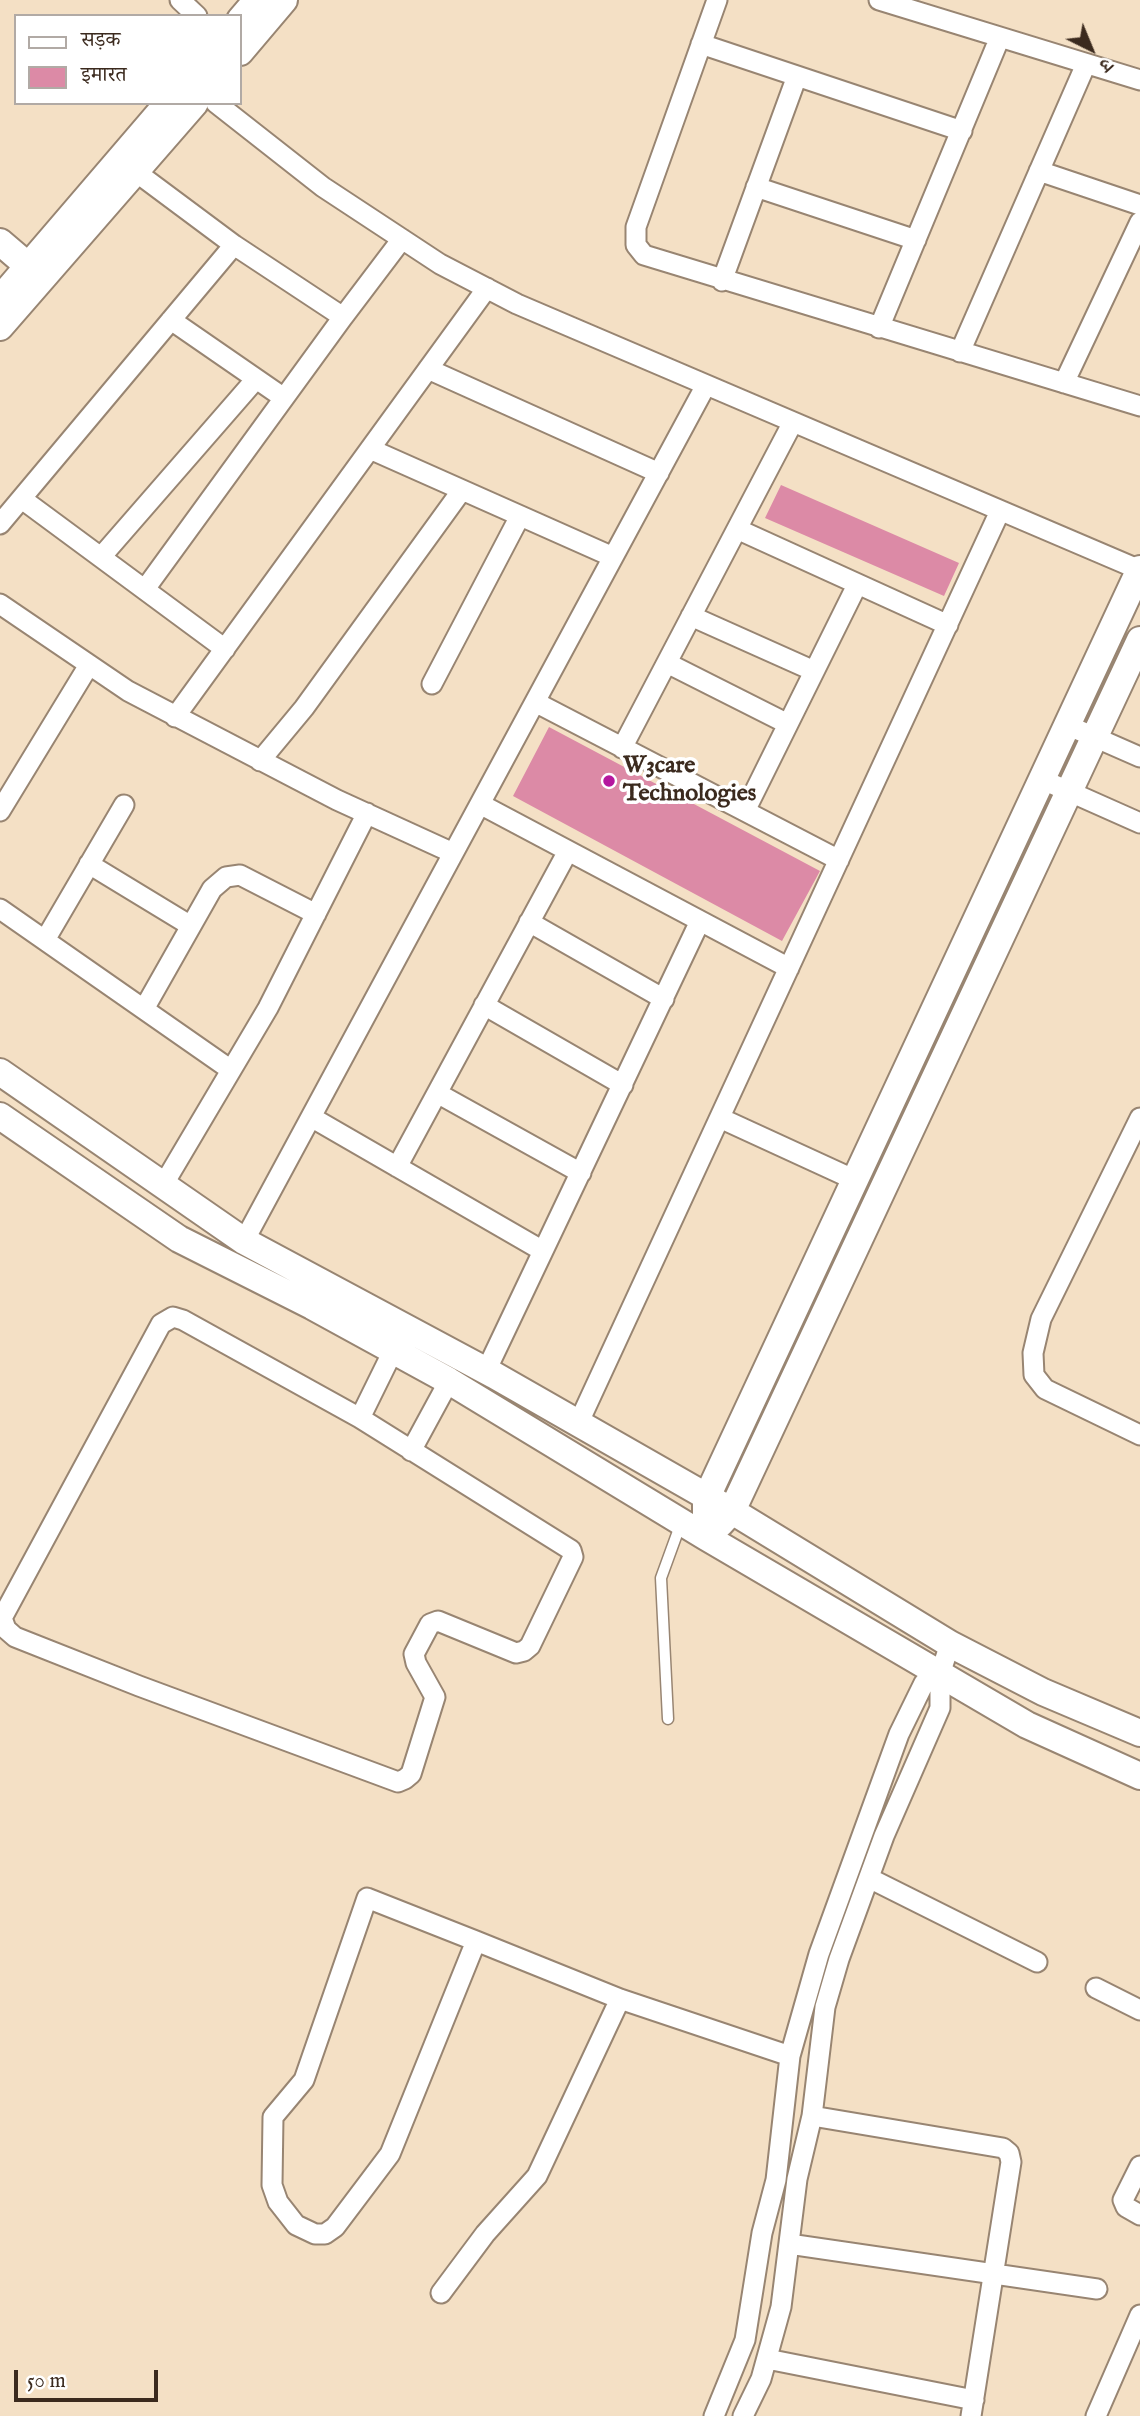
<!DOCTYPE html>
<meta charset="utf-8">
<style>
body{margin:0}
#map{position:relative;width:1140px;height:2416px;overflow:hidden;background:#f4e0c5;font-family:"IM FELL English","Noto Serif Devanagari",serif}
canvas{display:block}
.legend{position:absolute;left:14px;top:14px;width:228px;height:91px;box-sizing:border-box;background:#fff;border:2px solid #b1aaa5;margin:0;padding:9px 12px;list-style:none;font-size:21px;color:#3b2a1e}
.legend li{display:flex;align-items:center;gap:14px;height:35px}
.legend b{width:35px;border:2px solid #b1aaa5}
.north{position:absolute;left:1056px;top:14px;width:70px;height:70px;-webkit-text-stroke:5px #fff;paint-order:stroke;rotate:137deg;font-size:19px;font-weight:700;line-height:28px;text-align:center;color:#3b2a1e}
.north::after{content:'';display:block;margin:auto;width:24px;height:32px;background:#3b2a1e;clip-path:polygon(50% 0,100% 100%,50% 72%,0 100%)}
.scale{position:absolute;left:14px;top:2370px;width:144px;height:32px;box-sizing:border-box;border:4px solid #3b2a1e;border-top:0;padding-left:9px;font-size:21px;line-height:24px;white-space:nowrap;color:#3b2a1e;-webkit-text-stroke:5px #fff;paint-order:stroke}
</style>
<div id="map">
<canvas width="1140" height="2416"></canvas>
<ul class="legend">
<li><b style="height:9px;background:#fff"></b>सड़क</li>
<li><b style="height:19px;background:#dc8aa6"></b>इमारत</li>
</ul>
<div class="north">उ</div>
<div class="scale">50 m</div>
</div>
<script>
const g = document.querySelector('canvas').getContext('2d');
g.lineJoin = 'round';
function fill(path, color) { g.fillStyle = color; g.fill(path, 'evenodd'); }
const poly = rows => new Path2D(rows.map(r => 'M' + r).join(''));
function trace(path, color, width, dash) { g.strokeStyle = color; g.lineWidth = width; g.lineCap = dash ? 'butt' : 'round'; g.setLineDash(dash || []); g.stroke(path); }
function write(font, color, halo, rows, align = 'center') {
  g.font = font + ' "IM FELL English",serif'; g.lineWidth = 7; g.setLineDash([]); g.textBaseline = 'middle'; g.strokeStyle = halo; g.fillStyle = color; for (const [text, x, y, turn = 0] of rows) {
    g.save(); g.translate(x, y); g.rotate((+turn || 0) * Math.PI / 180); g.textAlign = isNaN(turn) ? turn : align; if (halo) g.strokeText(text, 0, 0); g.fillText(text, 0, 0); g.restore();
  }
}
const building = poly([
 [781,485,959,563,944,596,765,518],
 [549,727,820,871,782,941,513,796]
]);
const lane = poly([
 [668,1719,661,1578,681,1523]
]);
const street = poly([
 [180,0,197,16],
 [717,0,636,227,636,245,644,255,1140,406],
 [879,0,1140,80],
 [701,44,962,131],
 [216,103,323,187,440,264,517,304,1140,570],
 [1039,171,1140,205],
 [136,172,234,245],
 [756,187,916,240],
 [722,281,797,76],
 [171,320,284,398],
 [879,328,1000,37],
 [960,352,1086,64],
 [428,369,659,473],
 [1064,383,1140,222],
 [370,449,613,557],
 [22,499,225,649],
 [0,524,234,245,343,317,402,239],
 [737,529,948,625],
 [101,557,256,379],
 [145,589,343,317],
 [0,604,128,691,337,800,453,853],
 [691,616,814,671],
 [667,663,788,724],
 [432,684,520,516],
 [535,702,839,860],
 [175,717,487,288],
 [1067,725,1140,757],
 [622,748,793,422],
 [260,761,304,708,462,490],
 [1041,779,1140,823],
 [480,804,789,968],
 [0,811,89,665],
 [745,811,857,585],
 [89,864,191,926],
 [0,909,231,1070],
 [529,922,664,999],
 [45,940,124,805],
 [484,1005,623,1085],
 [144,1009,212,889,226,877,240,875,316,914],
 [437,1093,581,1173],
 [311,1117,543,1251],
 [720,1118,855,1180],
 [1140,1118,1041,1319,1033,1353,1034,1375,1045,1389,1140,1435],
 [397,1167,568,851],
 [162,1187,268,1008,367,813],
 [244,1241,706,385],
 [486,1371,700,921],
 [360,1418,571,1550,573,1557,530,1646,524,1651,516,1653,438,1621,430,1624,414,1654,416,1663,435,1697,411,1774,405,1779,398,1782,139,1686,15,1637,6,1629,2,1618,161,1324,173,1317,183,1320,360,1418,393,1351],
 [578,1424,1000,511],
 [411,1451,449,1381],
 [869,1878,1037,1962],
 [476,1941,390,2154,335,2227,325,2234,315,2234,296,2225,278,2202,272,2185,273,2117,304,2080,367,1898,476,1941,620,1999,790,2056],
 [1096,1988,1140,2010],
 [812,2116,1003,2148,1009,2153,1011,2162,971,2416],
 [1140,2166,1123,2200,1126,2207,1140,2215],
 [789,2244,1097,2289],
 [441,2293,485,2234,537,2176,620,1999],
 [767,2359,974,2400],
 [714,2416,745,2340,762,2233,776,2180,790,2056,819,1954,899,1734,924,1683,940,1674],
 [743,2416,761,2379,781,2307,797,2179,812,2116,825,2007,839,1959,884,1836,940,1708,940,1674,950,1644],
 [1096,2416,1140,2315]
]);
const secondary = poly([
 [240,20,257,0],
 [240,52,284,0],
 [0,242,41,277],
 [0,299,168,103],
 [0,327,195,103],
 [0,1072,244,1241,494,1375,732,1511,950,1644,1043,1692,1140,1733],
 [0,1116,179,1239,312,1306,449,1381,706,1537,1027,1725,1140,1776],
 [706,1515,706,1499,1140,569],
 [720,1524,732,1511,1140,640]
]);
const markers = [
 [609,781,7,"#b5179e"]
];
const poiNames = [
 ["W3care",623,767],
 ["Technologies",623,795]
];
fill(building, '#dc8aa6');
trace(lane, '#988572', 13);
trace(street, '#988572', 23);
trace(secondary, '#988572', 30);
trace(lane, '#fff', 10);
trace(street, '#fff', 19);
trace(secondary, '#fff', 26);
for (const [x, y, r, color] of markers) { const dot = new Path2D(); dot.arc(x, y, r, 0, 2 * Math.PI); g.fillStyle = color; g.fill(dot); trace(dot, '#fff', 2.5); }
write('bold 24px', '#3b2a1e', '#fff', poiNames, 'left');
</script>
